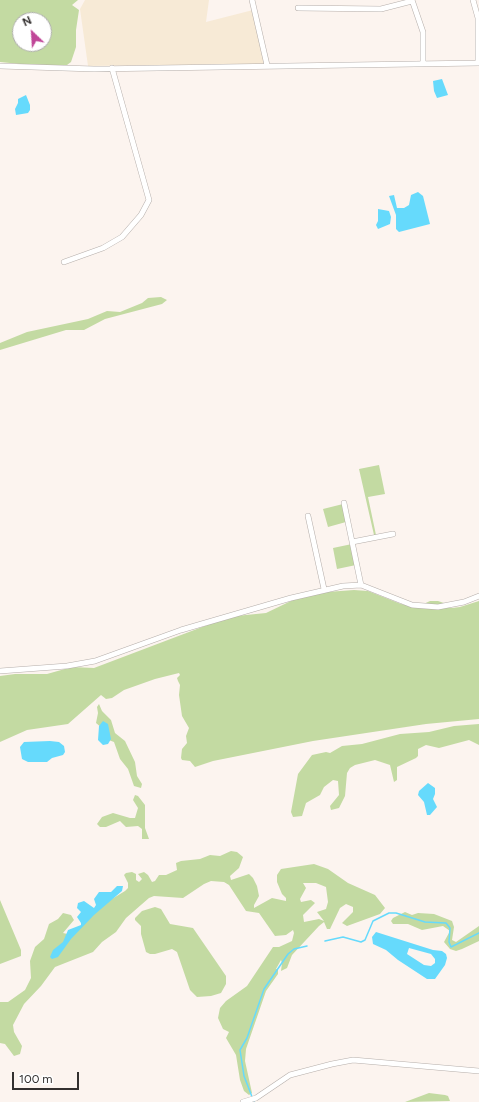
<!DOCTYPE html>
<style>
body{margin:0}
#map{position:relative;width:479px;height:1102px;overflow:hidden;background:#fcf4ef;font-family:Figtree,sans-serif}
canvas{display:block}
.north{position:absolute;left:12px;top:12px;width:40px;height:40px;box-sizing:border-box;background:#fff;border:1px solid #adacac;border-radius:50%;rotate:335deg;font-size:11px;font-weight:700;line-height:16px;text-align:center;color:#33302f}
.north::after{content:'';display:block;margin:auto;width:14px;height:18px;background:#c04698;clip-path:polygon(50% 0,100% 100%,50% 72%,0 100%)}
.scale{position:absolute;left:12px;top:1072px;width:67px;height:18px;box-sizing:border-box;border:2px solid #33302f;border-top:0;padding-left:5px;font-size:12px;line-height:14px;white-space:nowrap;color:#33302f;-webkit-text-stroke:3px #fff;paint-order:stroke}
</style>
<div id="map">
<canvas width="479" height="1102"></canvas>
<div class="north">N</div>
<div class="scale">100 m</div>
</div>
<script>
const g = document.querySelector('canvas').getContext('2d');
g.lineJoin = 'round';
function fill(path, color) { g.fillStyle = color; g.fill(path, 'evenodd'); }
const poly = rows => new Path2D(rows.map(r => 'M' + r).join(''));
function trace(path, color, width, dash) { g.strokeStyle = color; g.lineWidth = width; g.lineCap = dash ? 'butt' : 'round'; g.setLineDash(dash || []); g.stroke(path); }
const industrial = poly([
 [85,0,209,0,206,22,253,10,265,64,88,66,80,9]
]);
const green = poly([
 [0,0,78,0,72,5,79,10,76,30,76,47,71,62,67,65,40,66,0,62],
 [20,20,44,20,44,44,20,44],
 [161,297,167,300,162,304,105,319,84,330,66,330,0,350,0,343,27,332,88,319,107,311,120,312,142,303,148,298],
 [379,465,385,494,368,497,376,535,374,535,359,469],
 [343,504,346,522,328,527,323,509],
 [352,544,356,565,337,569,333,548],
 [354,590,368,591,401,604,417,607,430,601,438,601,444,603,446,607,452,608,460,607,479,601,479,719,426,724,313,741,213,761,195,767,190,761,182,760,181,758,182,749,187,743,186,736,189,728,182,716,179,695,180,685,178,681,177,678,180,675,179,673,155,679,124,690,112,698,106,699,101,695,68,724,27,730,0,742,0,676,15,674,47,674,72,667,94,668,218,621,236,616,266,613,293,600,327,592],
 [99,704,102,711,111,720,115,733,125,741,135,762,137,776,142,784,141,788,134,786,128,769,120,759,114,742,106,739,102,728,96,723,98,713,97,707],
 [479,724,479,745,469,740,439,748,426,745,418,749,418,756,416,758,397,767,397,780,394,782,390,765,375,760,355,765,350,768,347,773,345,796,339,808,331,810,330,806,339,795,338,781,333,780,324,787,320,795,306,803,302,816,293,817,291,812,298,774,312,755,326,752,330,753,342,746,362,744,400,734,429,732,454,726],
 [135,795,138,796,145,805,145,828,149,839,142,839,142,829,138,826,126,827,120,821,106,827,100,827,97,824,102,817,113,813,130,818,135,818,138,808,133,800],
 [231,851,237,852,243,857,239,868,230,876,231,880,249,874,253,878,257,886,259,896,254,905,254,908,272,898,286,901,286,898,282,894,277,882,277,875,281,869,314,864,328,869,348,883,375,895,385,908,380,914,347,926,342,923,353,912,353,907,346,904,340,908,330,929,327,929,324,922,319,926,292,955,287,968,281,971,282,963,281,960,276,969,278,969,278,974,266,991,246,1049,245,1061,252,1093,249,1095,244,1091,240,1080,236,1055,226,1038,229,1032,223,1029,218,1018,220,1008,226,1001,247,986,273,947,279,947,292,941,294,933,293,930,286,935,275,936,259,913,246,911,229,885,224,882,211,881,204,884,183,898,154,896,149,898,126,918,116,932,102,942,93,952,55,967,41,986,24,1004,13,1025,14,1032,22,1046,20,1054,14,1056,5,1044,0,1043,0,1002,8,1002,25,990,31,978,30,961,35,947,44,939,49,924,58,919,63,913,71,915,74,920,63,933,72,935,102,905,125,891,128,888,128,883,124,875,126,873,132,872,136,874,136,880,139,882,142,879,138,874,144,872,148,875,152,882,155,881,159,875,166,875,177,870,176,863,181,861,200,859,210,855,220,856],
 [303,883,316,883,326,887,328,902,326,909,317,912,324,921,319,919,304,922,303,915,315,903,311,900,301,902,300,899,306,888],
 [0,900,21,950,21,956,0,964],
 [155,907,161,909,170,924,193,928,226,976,226,984,221,993,211,996,197,997,190,990,177,952,172,949,155,954,150,954,146,952,141,934,141,926,135,920,135,918,142,911],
 [405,912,412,915,418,913,434,914,452,921,454,927,452,940,456,942,479,926,479,941,462,949,456,951,450,949,444,942,450,931,443,926,422,930,408,924,393,924,391,921,393,918],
 [429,1093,445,1095,448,1096,450,1101,405,1102]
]);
const water = poly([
 [442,79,448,95,437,98,434,91,433,81],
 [26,95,30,105,30,110,28,113,16,115,15,109,18,103,18,99],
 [418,192,423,196,430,224,399,232,396,229,396,215,389,196,394,195,397,208,404,208,409,205,411,195],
 [378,209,389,211,391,217,390,224,378,229,376,225,378,221],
 [103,721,108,724,111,739,108,744,103,745,98,740,99,726],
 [50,741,59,742,64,746,65,752,63,755,52,758,47,762,28,762,22,759,20,747,24,742],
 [428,783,435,788,435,794,433,799,437,807,430,815,427,815,424,802,418,795,419,791],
 [117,886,123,886,122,891,94,915,71,939,58,957,52,959,50,957,53,950,63,942,68,930,81,925,81,923,77,917,81,912,77,908,78,903,84,901,94,908,96,905,94,899,99,892,111,892],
 [376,932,433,950,442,951,446,954,447,958,445,965,435,979,427,979,398,960,386,950,373,944,372,937],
 [409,948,431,954,435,959,435,963,431,966,424,965,407,954]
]);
const stream = poly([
 [325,941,343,937,361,942,365,940,373,921,389,913,396,913,425,922,446,923,450,928,449,942,451,947,479,933],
 [254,1102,244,1076,240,1050,247,1038,264,989,288,954,294,949,307,946]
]);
const street = poly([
 [252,0,267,65],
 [412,0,423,32,423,64],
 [473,0,478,18,478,63],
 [298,8,381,9,412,1],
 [0,66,94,69,479,63],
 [64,262,103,248,122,237,141,215,149,200,112,68],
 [344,503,361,585],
 [308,516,324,589],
 [352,542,393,534],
 [0,671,67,666,95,661,181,630,291,598,343,586,361,585,412,605,438,607,464,602,479,596],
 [243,1102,256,1098,290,1075,332,1064,353,1060,479,1071]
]);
fill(industrial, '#f7ead6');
fill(green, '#c3daa2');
fill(water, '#66dafc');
trace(stream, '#66dafc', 1.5);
trace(street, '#b5aeaa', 6);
trace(street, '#fff', 5);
</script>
